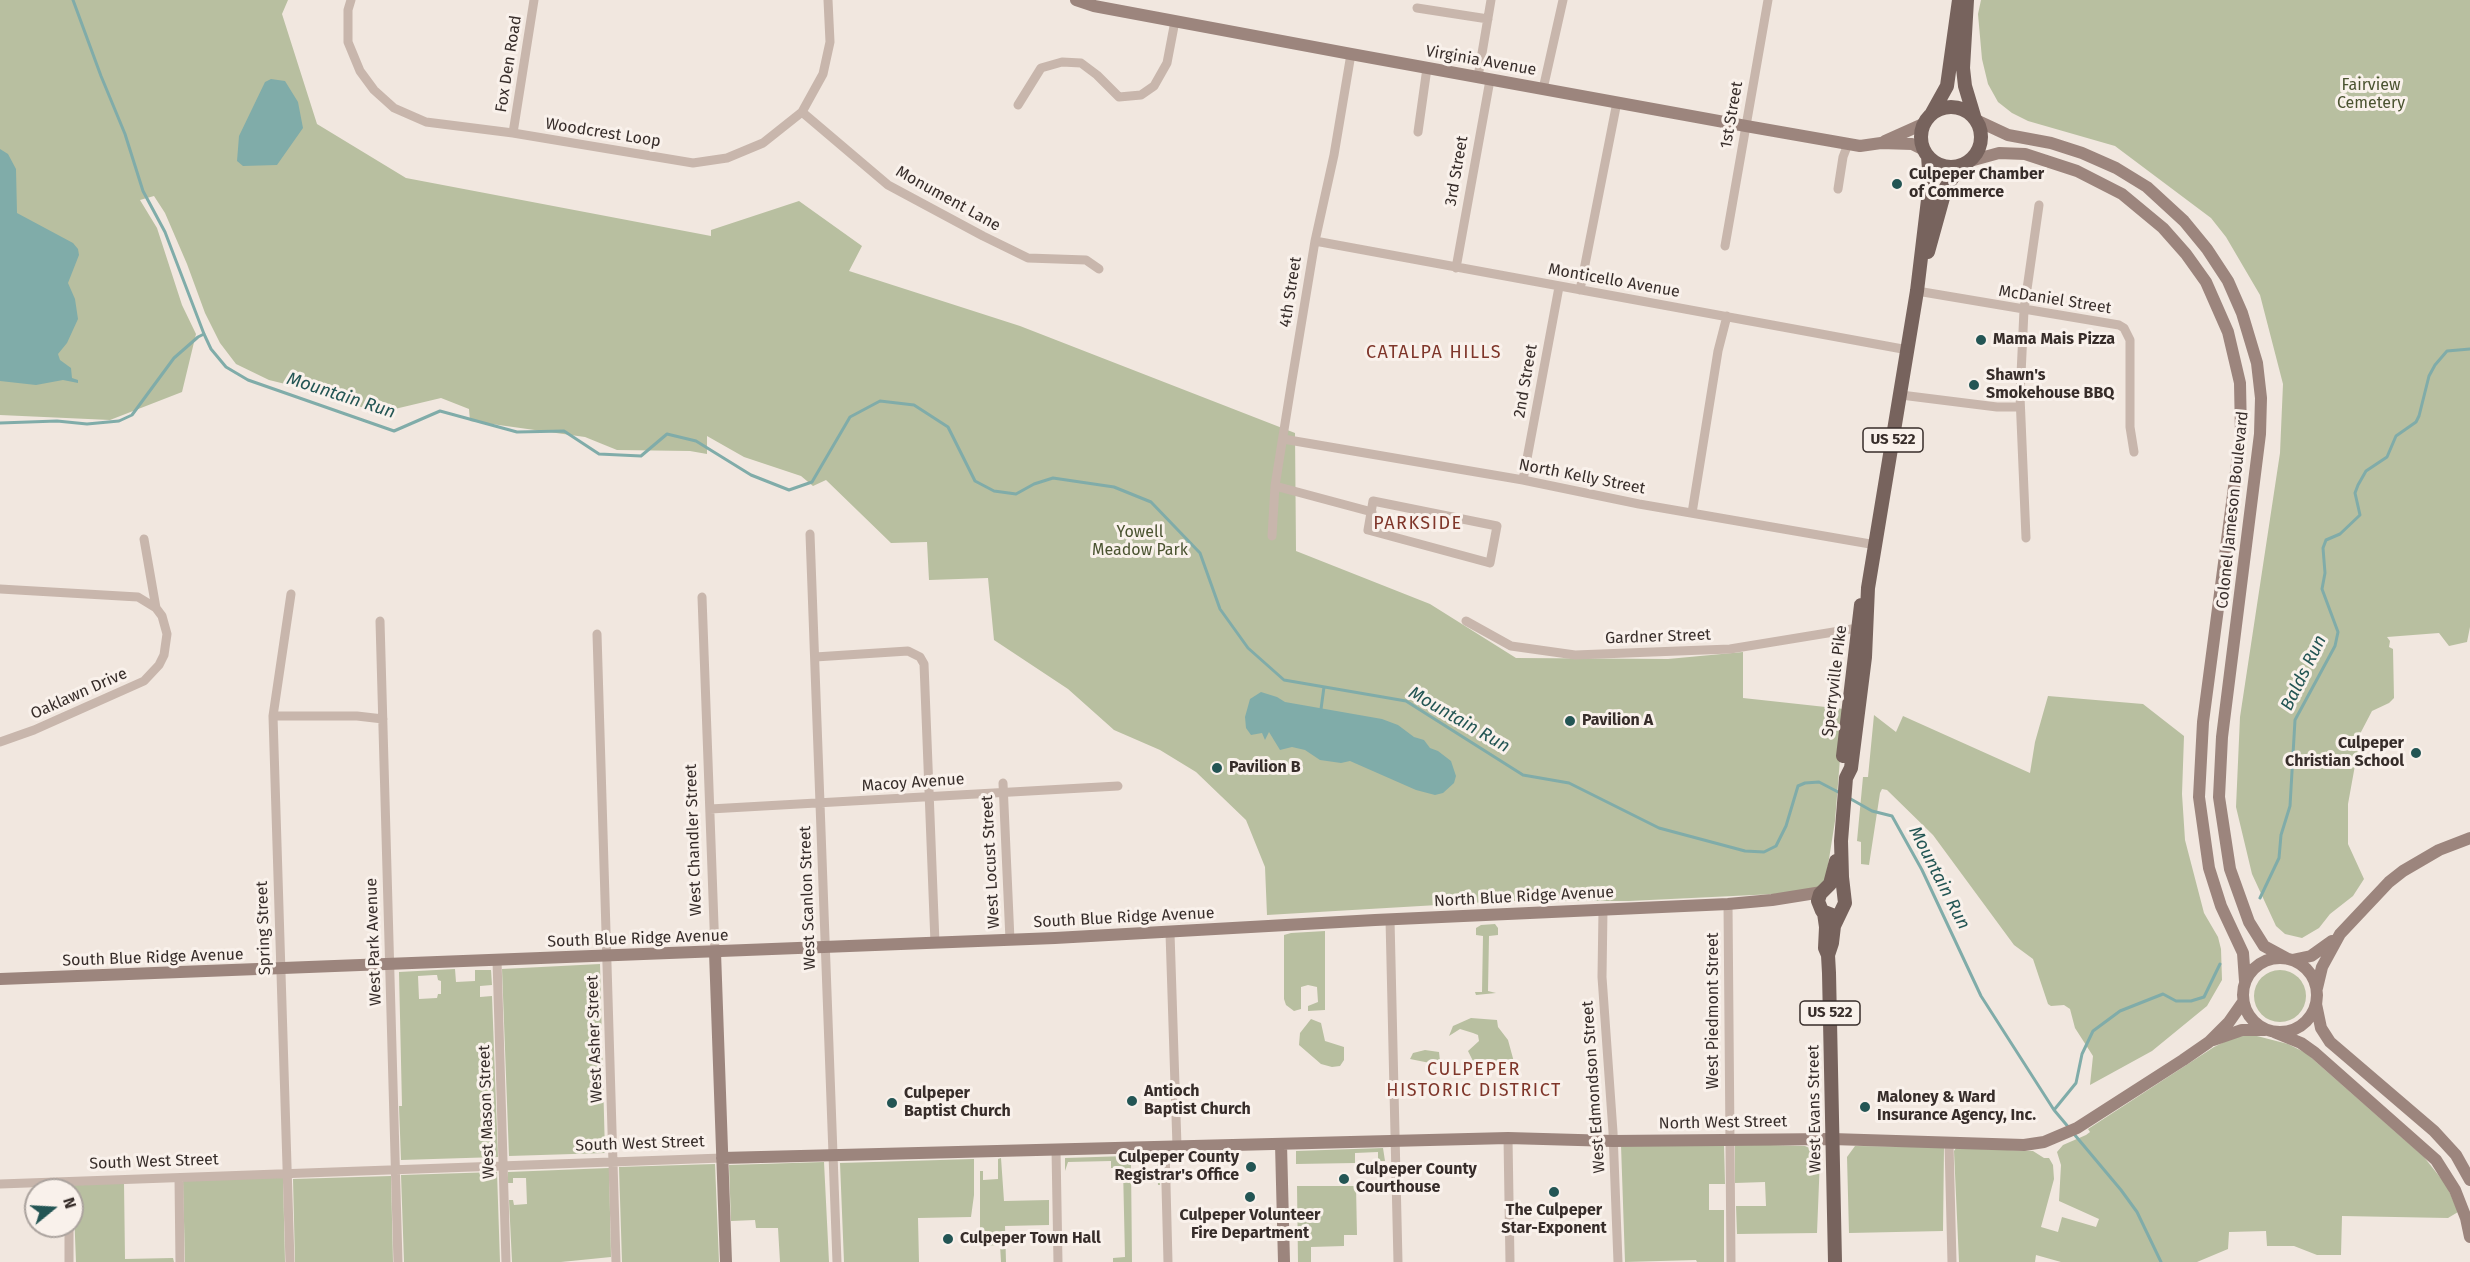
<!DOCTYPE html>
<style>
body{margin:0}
#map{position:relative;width:2470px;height:1262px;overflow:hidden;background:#f1e7df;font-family:"Fira Sans",sans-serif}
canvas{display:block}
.north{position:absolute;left:24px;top:1178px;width:60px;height:60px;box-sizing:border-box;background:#f9f1eb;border:2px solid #aba39e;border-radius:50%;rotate:72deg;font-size:16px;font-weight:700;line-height:24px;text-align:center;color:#372d2a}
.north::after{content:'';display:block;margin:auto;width:21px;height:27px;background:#235554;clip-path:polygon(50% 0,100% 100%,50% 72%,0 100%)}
</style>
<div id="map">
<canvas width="2470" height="1262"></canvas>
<div class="north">N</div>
</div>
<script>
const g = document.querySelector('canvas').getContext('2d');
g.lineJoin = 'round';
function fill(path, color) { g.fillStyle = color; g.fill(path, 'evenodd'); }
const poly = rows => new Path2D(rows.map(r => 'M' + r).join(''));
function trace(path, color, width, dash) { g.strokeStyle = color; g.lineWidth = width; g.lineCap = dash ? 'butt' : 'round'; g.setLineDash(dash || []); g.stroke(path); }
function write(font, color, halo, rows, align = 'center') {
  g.font = font + ' "Fira Sans",sans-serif'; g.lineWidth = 6; g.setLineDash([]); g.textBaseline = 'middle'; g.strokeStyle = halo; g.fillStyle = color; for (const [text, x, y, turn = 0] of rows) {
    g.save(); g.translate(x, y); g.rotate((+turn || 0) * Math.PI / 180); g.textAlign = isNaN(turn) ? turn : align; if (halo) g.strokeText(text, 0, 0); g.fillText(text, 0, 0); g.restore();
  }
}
const green = poly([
 [0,0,288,0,282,14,317,124,406,178,711,236,711,230,799,201,862,246,849,271,1020,326,1295,433,1296,551,1430,604,1516,658,1668,659,1743,652,1743,698,1844,709,1835,821,1826,878,1816,892,1629,901,1506,901,1267,915,1265,867,1246,820,1196,772,1160,750,1114,730,1068,689,994,640,988,578,929,580,927,542,891,543,826,480,813,486,801,476,744,457,707,436,707,454,690,451,617,450,585,437,470,421,469,409,441,398,378,413,322,393,269,380,236,364,220,343,205,313,187,264,165,213,154,196,140,200,157,228,182,305,196,334,182,392,110,420,0,415],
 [1981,0,2470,0,2470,627,2467,642,2449,646,2439,633,2387,637,2390,641,2389,647,2393,649,2394,698,2389,703,2372,711,2361,732,2348,804,2348,844,2364,879,2353,896,2330,914,2319,928,2302,938,2285,934,2276,926,2252,874,2236,807,2240,717,2280,453,2283,384,2260,295,2226,237,2211,218,2115,146,2028,121,2012,113,1998,102,1988,84,1982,59,1978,14],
 [2048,696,2143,704,2184,736,2182,794,2185,840,2204,913,2218,937,2221,949,2222,980,2207,1006,2152,1051,2090,1085,2093,1056,2075,1028,2070,1009,2064,1005,2051,1006,2048,1004,2033,959,2014,945,1933,835,1887,790,1882,789,1880,793,1869,865,1861,864,1861,842,1857,841,1863,777,1868,777,1874,715,1896,732,1903,716,2030,773,2035,742],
 [1495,924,1498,928,1498,935,1489,936,1488,991,1496,993,1476,995,1475,992,1482,992,1483,936,1476,935,1476,928,1481,925],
 [1325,931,1325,1010,1308,1011,1308,1006,1318,1002,1317,987,1308,985,1301,987,1301,1009,1294,1011,1286,1005,1284,999,1284,935,1291,933],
 [600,964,605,1153,509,1156,502,969],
 [455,969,456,982,475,981,475,970,491,970,492,985,480,986,480,997,492,996,498,1157,401,1160,399,1106,402,1106,399,972],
 [434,975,437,975,438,980,441,981,441,994,438,994,437,998,419,999,418,976],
 '2254 996a26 26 0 1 1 52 0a26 26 0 1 1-52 0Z',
 [1471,1018,1497,1020,1498,1027,1508,1040,1514,1062,1511,1066,1504,1069,1487,1063,1478,1063,1473,1061,1468,1051,1479,1041,1478,1035,1473,1033,1460,1029,1449,1036,1453,1026],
 [1311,1019,1321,1023,1325,1041,1344,1047,1344,1060,1340,1066,1332,1067,1321,1064,1299,1045,1300,1033],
 [2253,1035,2288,1044,2306,1053,2424,1157,2447,1186,2458,1212,2448,1218,2342,1216,2341,1255,2317,1255,2294,1246,2267,1246,2266,1231,2229,1232,2228,1249,2197,1262,2061,1262,2036,1255,2035,1262,1959,1262,1954,1151,1956,1148,2033,1151,2044,1158,2049,1158,2053,1165,2054,1179,2041,1227,2058,1232,2062,1217,2096,1227,2099,1219,2059,1201,2061,1165,2057,1152,2063,1145,2086,1135,2090,1132,2088,1129,2214,1047,2234,1037],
 [1425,1050,1439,1052,1440,1061,1430,1063,1410,1059,1413,1053],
 [1724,1144,1725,1184,1709,1184,1709,1210,1724,1210,1724,1262,1697,1262,1696,1260,1625,1262,1621,1145],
 [1735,1144,1805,1146,1818,1152,1820,1158,1817,1233,1737,1234,1736,1206,1766,1206,1765,1182,1735,1183],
 [1855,1146,1944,1147,1943,1231,1849,1233,1847,1157],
 [1383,1148,1385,1161,1378,1161,1378,1152,1355,1153,1355,1163,1296,1164,1296,1151],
 [1158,1155,1160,1185,1158,1185,1157,1163,1139,1161,1131,1164,1132,1262,1113,1262,1113,1258,1125,1257,1123,1168,1111,1168,1111,1161,1068,1162,1065,1171,1065,1158],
 [1001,1158,1004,1201,1049,1200,1049,1225,1005,1226,1006,1262,1001,1262,1000,1245,980,1246,980,1171,983,1171,983,1180,998,1179,998,1159],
 [974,1159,974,1195,971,1217,918,1218,919,1262,844,1262,840,1163],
 [824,1162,829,1262,780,1262,778,1228,756,1228,755,1220,731,1221,729,1165],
 [715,1164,719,1262,622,1262,619,1167],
 [609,1168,611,1257,561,1262,512,1262,509,1200,513,1200,514,1205,527,1204,526,1178,513,1178,513,1183,508,1183,508,1172],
 [497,1172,500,1262,404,1262,401,1175],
 [391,1176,393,1262,295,1262,293,1179],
 [283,1177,285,1262,185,1262,183,1181],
 [124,1183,125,1259,173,1258,174,1262,76,1262,73,1185],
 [1297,1186,1356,1186,1357,1235,1344,1235,1344,1246,1311,1247,1311,1262,1298,1262]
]);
const water = poly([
 [271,79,285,81,298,102,303,128,277,165,243,166,237,161,239,136,265,82],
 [0,149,8,154,16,169,17,213,73,243,78,249,79,255,68,283,75,299,78,319,67,343,58,354,60,360,71,368,72,378,78,380,78,383,63,380,36,385,0,381],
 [1261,692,1277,697,1285,702,1382,719,1398,725,1414,737,1424,740,1430,748,1438,751,1451,761,1456,776,1454,783,1443,793,1435,795,1416,790,1350,761,1341,763,1320,760,1305,750,1292,747,1280,750,1269,732,1265,740,1262,733,1251,735,1246,728,1245,717,1250,699]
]);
const stream = poly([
 [73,0,101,76,125,134,143,191,165,232,204,334,211,349,226,367,248,380,394,431,440,411,517,432,564,431,599,454,641,456,667,434,696,441,751,475,789,490,812,482,850,417,880,401,914,405,948,427,975,481,994,491,1016,494,1034,484,1053,478,1114,487,1151,502,1200,553,1220,609,1248,648,1284,680,1406,701,1523,775,1569,783,1659,828,1745,851,1764,852,1776,846,1786,826,1798,786,1805,783,1819,782,1840,793],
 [0,423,57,421,87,424,119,421,132,415,174,358,198,337,204,334],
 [1321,709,1324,687],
 [1849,798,1872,811,1892,816,1922,870,1981,996,2054,1110,2070,1129],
 [2260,898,2279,858,2281,835,2290,806,2295,720,2335,646,2338,632,2322,589,2325,573,2323,548,2326,540,2340,534,2360,515,2355,493,2358,485,2366,471,2387,457,2396,436,2416,422,2419,416,2429,376,2435,365,2447,351,2470,349],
 [2054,1110,2076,1083,2082,1054,2093,1031,2120,1011,2163,994,2176,1001,2191,1001,2204,997,2220,964],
 [2074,1134,2121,1190,2137,1212,2161,1262]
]);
const street = poly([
 [351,0,348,10,348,42,360,71,374,90,394,108,426,122,513,133,693,163,727,158,763,143,802,112,823,74,830,42,828,0],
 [1417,8,1488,19],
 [1478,77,1491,0],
 [1543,89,1563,0],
 [1018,105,1041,68,1062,62,1081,63,1097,75,1119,97,1141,95,1154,86,1167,63,1175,21],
 [802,112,888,185,983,236,1028,258,1086,260,1099,269],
 [1418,132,1427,68],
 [513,133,534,0],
 [1838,189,1843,157,1848,144],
 [1315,241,1908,350],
 [1725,246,1768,0],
 [1456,268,1490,80],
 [1580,290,1617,102],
 [1917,291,2119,325,2124,328,2130,340,2130,427,2134,452],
 [1901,395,1997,407,2020,407],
 [1283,439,1523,480,1639,504,1876,545],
 [1523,480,1559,287],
 [1275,486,1372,512],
 [1373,501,1497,526,1490,563,1368,530,1373,501],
 [1692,513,1718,351,1727,316],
 [810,534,837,1262],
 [1272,536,1275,486,1291,386,1315,241,1334,155,1351,54],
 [2026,538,2020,396,2024,310,2039,205],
 [144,539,156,608],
 [0,589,138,597,156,608,162,616,167,634,164,655,159,665,144,681,34,730,0,742],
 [702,597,715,952],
 [380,621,398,1262],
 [1466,621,1511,646,1575,655,1730,649,1858,628],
 [597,634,616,1262],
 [815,657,908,651,920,657,924,664,935,943],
 [273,716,357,716,383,719],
 [1003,783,1010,940],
 [710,809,1118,786],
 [1728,904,1731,1262],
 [1603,910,1602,977,1613,1132,1618,1262],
 [1390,919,1398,1262],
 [1170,933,1177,1146],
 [497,960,506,1262],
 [1508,1138,1510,1262],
 [1949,1144,1952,1262],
 [1165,1147,1168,1262],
 [1056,1149,1058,1262],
 [179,1178,180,1262],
 [0,1184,722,1158],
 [69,1226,69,1262],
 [290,1262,273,716,291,594]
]);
const secondary = poly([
 [1076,0,1094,6,1351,54,1746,126,1860,146,1881,143,1912,144,1924,150],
 [1978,121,2008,135,2051,143,2082,153,2116,168,2147,187,2184,221,2207,249,2228,281,2242,313,2257,363,2261,398,2260,434,2222,737,2219,797,2230,869,2249,922,2264,946,2288,959],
 [1885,141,1923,124],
 [1970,161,1999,153,2025,154,2077,171,2122,194,2163,228,2186,254,2206,282,2228,332,2240,383,2241,434,2203,722,2199,797,2209,868,2221,906,2243,953,2245,981],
 [715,952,726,1262],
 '2243 995a37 37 0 1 1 74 0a37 37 0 1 1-74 0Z',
 [2292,960,2311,956,2332,941],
 [0,979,1055,938,1375,920,1728,904,1772,900,1822,892],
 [2317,988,2322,967,2340,934,2389,882,2403,871,2439,850,2470,838],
 [2316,1004,2321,1028,2330,1042,2434,1131,2456,1155,2470,1180],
 [2274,1032,2301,1043,2315,1053,2436,1160,2455,1190,2466,1218,2470,1237],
 [2213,1040,2242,1030,2265,1030],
 [1281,1144,1284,1262],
 [722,1158,1508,1138,1613,1141,1832,1139,2024,1145,2044,1142,2077,1128,2183,1060,2209,1042,2229,1022,2243,1002]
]);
const primary = poly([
 [1967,0,1963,68,1965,86,1974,116],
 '1921 137a30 30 0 1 1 60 0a30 30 0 1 1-60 0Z',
 [1932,113,1947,86,1959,0],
 [1928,252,1946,187,1961,166],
 [1843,756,1861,605],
 [1824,913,1826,927,1825,948,1828,955,1829,973,1835,1262],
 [1832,915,1822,911,1818,901,1820,894,1830,884,1836,861],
 [1828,955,1832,943,1834,926,1845,903,1842,877,1841,841,1846,778,1851,768,1865,657,1868,588,1917,291,1930,183,1928,156]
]);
const markers = [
 [1897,184,6,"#235554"],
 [1981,340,6,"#235554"],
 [1974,385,6,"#235554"],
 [1570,721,6,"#235554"],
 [2416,753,6,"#235554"],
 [1217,768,6,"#235554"],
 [1132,1101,6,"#235554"],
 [892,1103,6,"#235554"],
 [1865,1107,6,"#235554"],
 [1251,1167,6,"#235554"],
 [1344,1179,6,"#235554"],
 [1554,1192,6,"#235554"],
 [1250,1197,6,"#235554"],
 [948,1239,6,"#235554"]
];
const shields = [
 [1893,440,60],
 [1830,1013,60]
];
const shieldNames = [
 ["US 522",1893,440],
 ["US 522",1830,1013]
];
const streetNames = [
 ["Virginia Avenue",1481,61,10],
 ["Fox Den Road",509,64,-81],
 ["1st Street",1732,115,-80],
 ["Woodcrest Loop",603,133,9],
 ["3rd Street",1457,171,-80],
 ["Monument Lane",948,199,29],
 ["Monticello Avenue",1614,281,10],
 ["4th Street",1291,292,-81],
 ["McDaniel Street",2055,300,9],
 ["2nd Street",1526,381,-80],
 ["North Kelly Street",1582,477,11],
 ["Colonel Jameson Boulevard",2233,510,-84],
 ["Gardner Street",1658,637,-2],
 ["Sperryville Pike",1835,681,-83],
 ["Oaklawn Drive",79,694,-24],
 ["Macoy Avenue",913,783,-4],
 ["West Chandler Street",694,840,-92],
 ["West Locust Street",991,862,-93],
 ["North Blue Ridge Avenue",1524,897,-3],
 ["West Scanlon Street",808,898,-92],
 ["South Blue Ridge Avenue",1124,918,-3],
 ["Spring Street",264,928,-92],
 ["South Blue Ridge Avenue",638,939,-2],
 ["West Park Avenue",374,942,-92],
 ["South Blue Ridge Avenue",153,958,-2],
 ["West Piedmont Street",1714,1011,-90],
 ["West Asher Street",595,1039,-92],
 ["West Edmondson Street",1594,1087,-94],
 ["West Evans Street",1815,1109,-91],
 ["West Mason Street",487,1112,-92],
 ["North West Street",1723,1123,-1],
 ["South West Street",640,1144,-2],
 ["South West Street",154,1162,-2]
];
const parkNames = [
 ["Fairview",2371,86],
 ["Cemetery",2371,104],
 ["Yowell",1140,533],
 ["Meadow Park",1140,551]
];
const poiNames = [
 ["Culpeper Chamber",1909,175],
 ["of Commerce",1909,193],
 ["Mama Mais Pizza",1993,340],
 ["Shawn's",1986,376],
 ["Smokehouse BBQ",1986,394],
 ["Pavilion A",1582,721],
 ["Culpeper",2404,744,"right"],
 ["Christian School",2404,762,"right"],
 ["Pavilion B",1229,768],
 ["Antioch",1144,1092],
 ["Baptist Church",1144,1110],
 ["Culpeper",904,1094],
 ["Baptist Church",904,1112],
 ["Maloney & Ward",1877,1098],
 ["Insurance Agency, Inc.",1877,1116],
 ["Culpeper County",1239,1158,"right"],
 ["Registrar's Office",1239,1176,"right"],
 ["Culpeper County",1356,1170],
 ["Courthouse",1356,1188],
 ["The Culpeper",1554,1211,"center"],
 ["Star-Exponent",1554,1229,"center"],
 ["Culpeper Volunteer",1250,1216,"center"],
 ["Fire Department",1250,1234,"center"],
 ["Culpeper Town Hall",960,1239]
];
const neighbourhoodNames = [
 ["CATALPA HILLS",1434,353],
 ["PARKSIDE",1418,524],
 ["CULPEPER",1474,1070],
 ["HISTORIC DISTRICT",1474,1091]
];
const waterNames = [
 ["Mountain Run",341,396,18],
 ["Balds Run",2304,673,-64],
 ["Mountain Run",1459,720,30],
 ["Mountain Run",1939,878,63]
];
fill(green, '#b8bfa0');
fill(water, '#80aca9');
trace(stream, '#80aca9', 3);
trace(street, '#c8b6ac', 9);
trace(secondary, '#9c857d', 12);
trace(primary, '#77635d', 14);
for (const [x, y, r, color] of markers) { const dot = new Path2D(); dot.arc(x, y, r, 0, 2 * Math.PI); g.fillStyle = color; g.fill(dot); trace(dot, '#f9f1eb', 2); }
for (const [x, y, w] of shields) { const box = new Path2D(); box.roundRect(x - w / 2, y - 12, w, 24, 4.5); g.fillStyle = '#f9f1eb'; g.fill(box); trace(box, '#372d2a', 1.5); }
write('bold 15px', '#372d2a', null, shieldNames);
write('16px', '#372d2a', '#f9f1eb', streetNames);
write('16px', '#4a5330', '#f9f1eb', parkNames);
write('bold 16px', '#372d2a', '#f9f1eb', poiNames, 'left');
g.letterSpacing = '1.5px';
write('18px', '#7f362a', '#f9f1eb', neighbourhoodNames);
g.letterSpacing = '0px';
write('italic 18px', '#235554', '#f9f1eb', waterNames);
</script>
